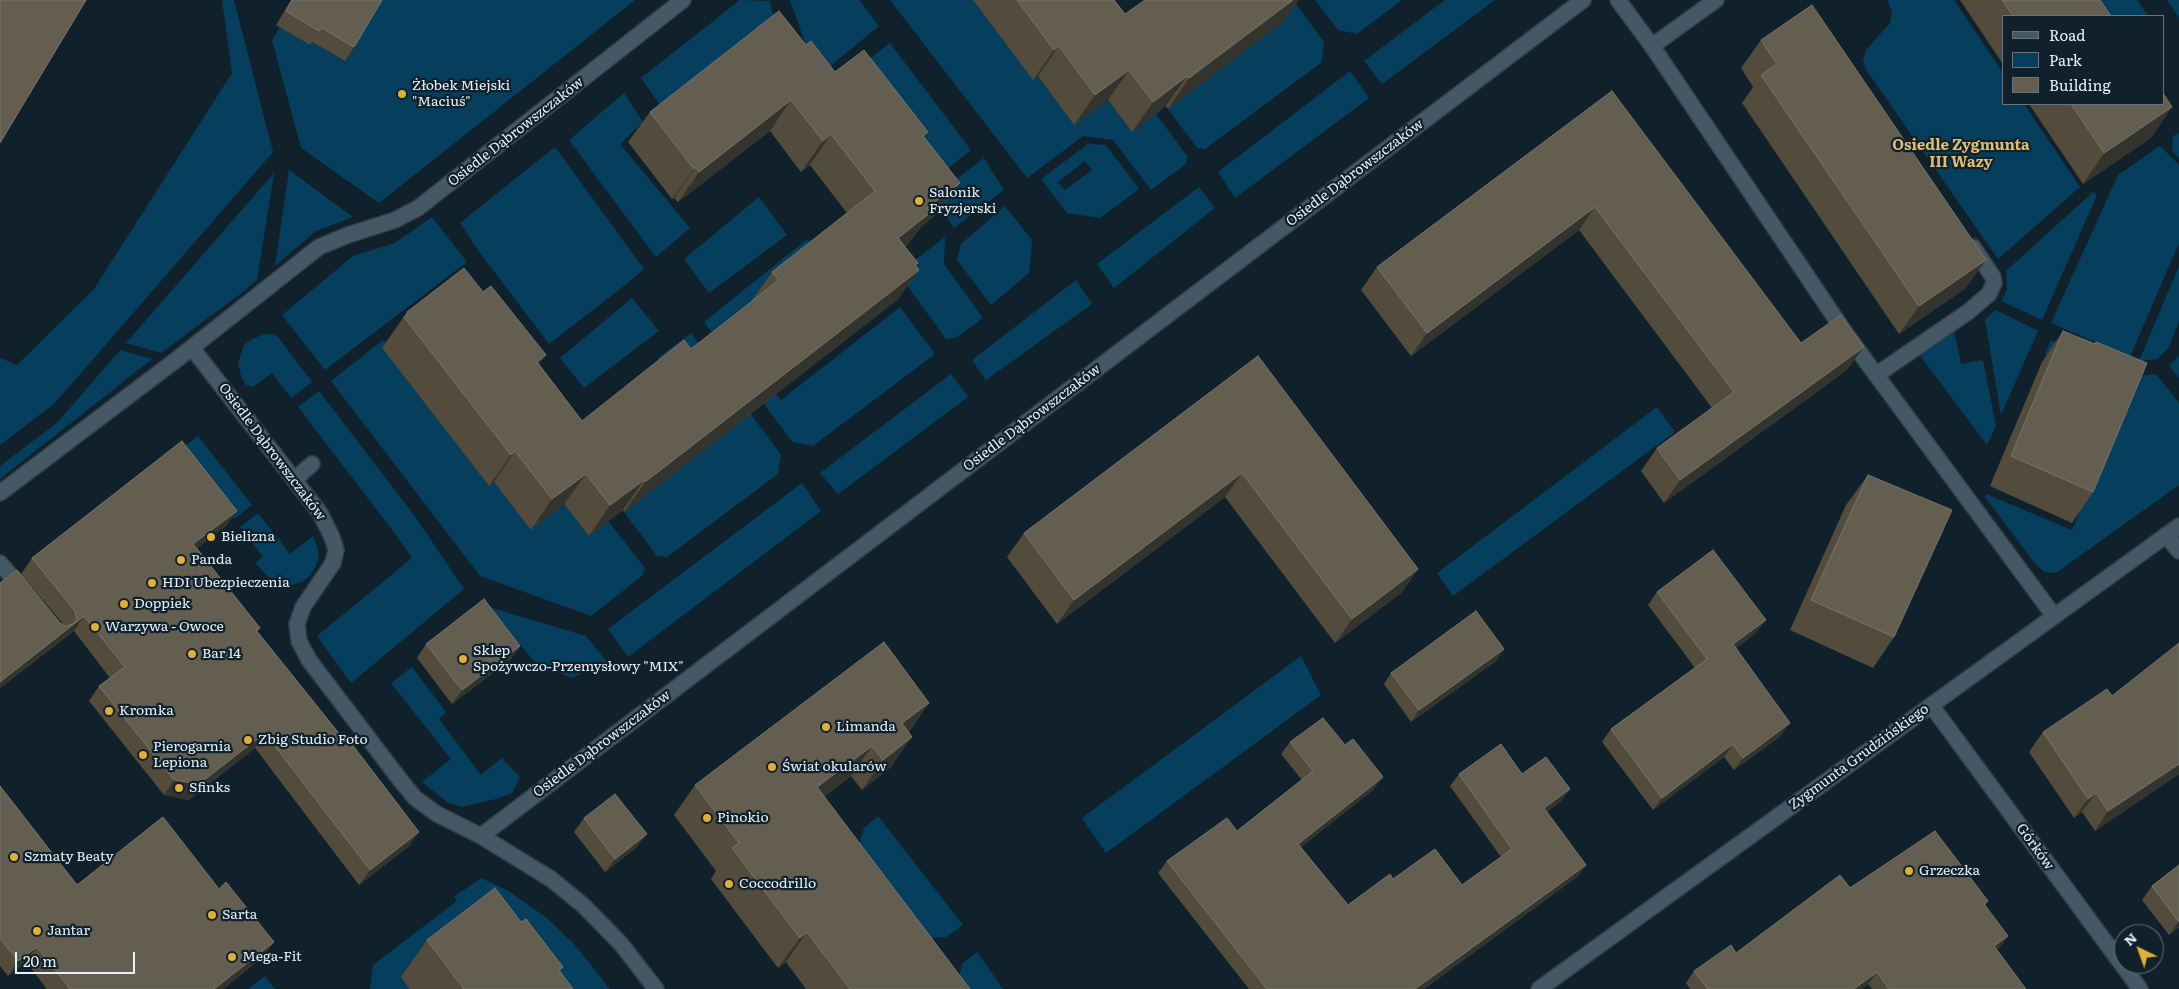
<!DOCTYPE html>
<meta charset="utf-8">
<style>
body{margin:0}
#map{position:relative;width:2179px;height:989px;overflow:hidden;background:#10212c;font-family:Literata,serif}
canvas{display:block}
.legend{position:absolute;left:2002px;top:15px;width:162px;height:90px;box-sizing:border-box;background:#10212c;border:1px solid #65747e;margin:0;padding:6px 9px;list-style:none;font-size:15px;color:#e5f0f8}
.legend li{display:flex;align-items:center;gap:10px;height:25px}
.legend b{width:25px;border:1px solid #65747e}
.north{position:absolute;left:2114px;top:924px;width:50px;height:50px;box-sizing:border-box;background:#10212c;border:1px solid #65747e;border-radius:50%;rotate:318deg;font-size:14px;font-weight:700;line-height:20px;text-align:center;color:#e5f0f8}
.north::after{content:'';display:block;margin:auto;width:18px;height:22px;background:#dfb034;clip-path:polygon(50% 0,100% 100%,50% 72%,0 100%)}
.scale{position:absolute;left:15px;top:952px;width:120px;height:22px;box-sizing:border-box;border:2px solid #e5f0f8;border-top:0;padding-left:6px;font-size:15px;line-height:18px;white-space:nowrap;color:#e5f0f8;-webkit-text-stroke:4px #10212c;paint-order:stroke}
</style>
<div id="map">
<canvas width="2179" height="989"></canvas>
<ul class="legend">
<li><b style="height:6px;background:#455865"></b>Road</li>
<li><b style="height:14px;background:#063f5d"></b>Park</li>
<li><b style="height:14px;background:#635e50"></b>Building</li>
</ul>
<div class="north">N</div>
<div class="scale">20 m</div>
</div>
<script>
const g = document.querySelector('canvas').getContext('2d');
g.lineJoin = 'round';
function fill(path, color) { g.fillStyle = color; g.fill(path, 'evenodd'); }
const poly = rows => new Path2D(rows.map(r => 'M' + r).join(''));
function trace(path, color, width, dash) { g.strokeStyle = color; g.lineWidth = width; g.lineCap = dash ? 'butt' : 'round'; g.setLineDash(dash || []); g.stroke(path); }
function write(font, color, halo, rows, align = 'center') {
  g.font = font + ' Literata,serif'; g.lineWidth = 4.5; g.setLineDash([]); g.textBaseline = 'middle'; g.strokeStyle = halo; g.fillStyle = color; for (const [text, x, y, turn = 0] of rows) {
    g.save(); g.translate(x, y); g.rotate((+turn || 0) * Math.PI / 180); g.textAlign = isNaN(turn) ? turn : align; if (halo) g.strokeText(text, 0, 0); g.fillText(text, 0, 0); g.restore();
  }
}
const green = poly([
 [222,0,234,0,273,152,55,403,0,445,0,358,17,365,94,289,232,73],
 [381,0,635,0,379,203,301,148,272,40,280,27,310,45,312,42,344,61],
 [740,0,770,1,785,67,755,29,660,105,641,78],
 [790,0,859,0,879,26,817,77],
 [890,0,973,0,1033,79,1038,76,1074,125,1108,100,1132,132,1156,114,1187,156,1186,164,1151,190,1113,140,1083,136,1027,178],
 [1293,0,1324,42,1322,62,1205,149,1197,148,1168,109,1283,22],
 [1315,0,1402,0,1357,34,1338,30],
 [1445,0,1495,0,1382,84,1364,61],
 [1887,0,1954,0,2003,73,2003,104,2024,104,2080,187,1998,259,1867,71,1863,60,1866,50,1890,23,1892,11],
 [2093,0,2137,0,2148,16,2104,16],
 [2167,0,2179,0,2179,18],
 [890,43,971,150,922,189,838,84],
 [1350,71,1369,98,1235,198,1218,172],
 [624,93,643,122,620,144,690,228,656,257,569,140],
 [2179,133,2179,158,2172,151,2173,136],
 [1088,144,1106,145,1139,189,1100,218,1067,213,1041,179],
 [1085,161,1092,170,1065,190,1058,182],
 [2160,146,2179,165,2179,243,2130,357,2051,323,2118,175],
 [555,147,644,269,624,286,549,344,480,253,460,223],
 [984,158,1004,190,954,228,933,197],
 [289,170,353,217,316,231,275,266],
 [274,173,257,280,239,295,161,353,126,343],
 [1199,187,1215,208,1114,288,1097,264],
 [2093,192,2097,195,2042,320,2001,301,2007,289,2006,271],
 [759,197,787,235,709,293,684,259],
 [1005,206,1032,240,1029,273,991,305,957,260,961,244],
 [432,217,467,262,325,370,282,315,353,256,395,243],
 [945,237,944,264,983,318,956,338,946,339,898,273],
 [806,240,835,243,727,328,781,400,900,307,935,354,813,446,792,442,704,322],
 [2179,266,2179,321,2169,347,2157,359,2139,361],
 [1076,280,1092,304,986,380,972,360],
 [632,298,659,331,584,388,560,358],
 [1996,310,2038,331,2001,415,1985,319],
 [1954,330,1961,364,1983,360,1996,426,1987,445,1919,354],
 [691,333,781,455,778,474,667,557,657,556,624,512,705,450,702,445,715,442,739,423,662,370,658,358],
 [265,334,272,334,278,337,312,382,291,398,272,373,253,387,246,385,241,376,238,363,244,345,252,339],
 [383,340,386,343,382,348,489,486,494,482,531,530,564,504,589,536,608,521,645,568,642,576,591,616,480,576,331,381],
 [2051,340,2137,376,2156,374,2179,403,2179,485,2056,573,2045,572,2036,565,1985,497,1986,494,2072,530,2131,391,2045,354],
 [120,350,152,359,0,479,0,466,57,423],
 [2178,356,2179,357,2179,378,2169,366],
 [951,374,968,397,838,494,820,473],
 [319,391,414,515,464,589,351,683,317,636,412,558,393,531,298,407],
 [1657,407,1675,432,1453,596,1437,573],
 [198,436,252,505,234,519,180,450],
 [802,483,821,511,628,657,608,629],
 [258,513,290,554,313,536,317,546,319,556,316,566,310,576,302,582,292,585,281,585,271,580,255,563,263,557,240,527],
 [485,606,586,636,607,662,572,678,536,663],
 [1301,656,1321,695,1106,853,1082,818],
 [412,667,446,712,439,719,481,775,502,758,520,777,512,793,496,799,461,807,447,802,422,782,451,759,391,683],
 [878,816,963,925,946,937,919,939,857,852,864,828],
 [481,878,507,890,547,918,574,944,610,989,370,989,373,965,457,901,454,897],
 [977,952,1003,989,960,989,957,986,962,964],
 [265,976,275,989,248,989]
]);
const minor = poly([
 [1618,0,1652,46,1846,334,2054,616],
 [1652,46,1716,0],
 [192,348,320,513,332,537,336,550,333,563,303,607,297,624,299,641,309,660,401,781,415,798,437,814,481,836,551,879,584,906,621,944,656,989],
 [1876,375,1968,312,1989,294,1994,283,1993,277,1973,247],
 [294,480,312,464],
 [0,493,176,360,319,247,348,235,395,220,418,208,683,0],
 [2166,535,2179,551],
 [0,563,23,590],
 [1931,705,2140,989],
 [481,836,1583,0],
 [1539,989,2179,526]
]);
const wall = poly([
 [291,0,382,0,354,47,345,61,312,42,310,45,276,25],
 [973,0,1114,0,1125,14,1145,0,1299,0,1283,22,1168,109,1166,106,1132,132,1108,100,1074,125,1038,76,1033,80],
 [1960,0,2100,0,2111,16,2003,16,2003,64],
 [1761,40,1966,288,1899,334,1742,103,1753,87,1741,68],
 [806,45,835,72,924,137,960,183,938,213,921,227,909,243,905,247,919,270,897,300,636,503,624,512,623,510,589,536,564,504,531,530,494,482,489,486,382,348,407,312,483,292,546,355,539,364,582,421,691,349,751,302,772,272,847,213,810,165,801,172,770,131,678,202,674,198,672,199,628,142,650,112],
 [1612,91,1801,343,1847,370,1664,503,1641,471,1657,448,1712,408,1579,230,1411,356,1361,290,1377,267],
 [2029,104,2163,104,2172,107,2151,138,2083,184],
 [2063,331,2094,344,2096,342,2093,492,2072,523,1990,486,2042,362],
 [1258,356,1418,569,1401,593,1335,643,1225,497,1057,624,1007,557,1024,533],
 [182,441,237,511,226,526,197,548,260,628,257,632,345,741,348,739,419,832,408,847,359,885,255,748,189,800,164,795,89,701,99,686,110,678,74,631,0,688,0,583,17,570,60,623,63,624,21,574,32,558],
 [1868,475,1894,637,1873,668,1790,630,1846,505],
 [1657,592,1757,632,1736,648,1781,736,1734,770,1724,757,1653,810,1602,742,1611,729,1695,668,1648,605],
 [426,644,520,646,510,660,452,704,417,658],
 [1504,649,1496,661,1411,722,1384,684,1391,673],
 [2112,696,2179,774,2095,831,2082,812,2074,818,2029,752,2043,732],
 [929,703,909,732,891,767,862,790,851,776,824,797,970,989,806,989,786,962,778,968,711,879,716,871,674,815,695,785],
 [1290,742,1374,789,1301,847,1348,905,1393,879,1462,885,1501,857,1450,786,1459,774,1522,774,1570,789,1561,801,1547,812,1586,865,1577,877,1424,989,1249,989,1158,873,1167,861,1237,831,1302,780,1281,754],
 [0,786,77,885,219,889,274,942,263,957,223,989,47,989,26,962,8,976,0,966],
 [584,818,637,847,605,872,574,832],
 [2179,865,2179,927,2169,935,2142,900,2152,886],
 [1850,888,1988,901,1985,906,2008,936,1999,948,1997,950,2026,989,1872,989,1868,984,1862,989,1690,989,1686,983,1694,971,1736,953],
 [521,922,563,967,559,972,573,989,410,989,401,977,427,940]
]);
const shadedWall = poly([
 [1293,0,1299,0,1283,22,1168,109,1189,78],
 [1059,46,1038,76,1033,80,1054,50],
 [1129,70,1108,100,1074,125,1095,95],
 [1187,76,1166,106,1132,132,1153,102],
 [791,100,770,131,678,202,699,172],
 [2172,107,2151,138,2083,184,2104,153],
 [831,134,810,165,801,172,823,141],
 [696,167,674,198,672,199,694,169],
 [960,183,938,213,921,227,909,243,877,269,898,238,927,208],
 [1595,207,1579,230,1411,356,1427,333],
 [1986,260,1966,288,1899,334,1919,306],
 [918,263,907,279,919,270,897,300,624,512,646,481],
 [1864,347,1847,370,1664,503,1680,480],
 [546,355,524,386,537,362],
 [515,451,494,482,489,486,511,455],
 [1242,473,1225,497,1057,624,1074,600],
 [586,474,564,504,531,530,552,499],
 [644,480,623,510,589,536,610,505],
 [237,511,226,526,182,559,193,544],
 [1418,569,1401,593,1335,643,1352,619],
 [84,616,74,631,0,688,0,682],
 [1766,620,1757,632,1724,657,1733,644],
 [520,646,510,660,452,704,462,690],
 [1504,649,1496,661,1411,722,1419,710],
 [929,703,908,733,902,723],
 [1790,723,1781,736,1734,770,1743,758],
 [265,733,255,748,189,800,164,795,174,780],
 [912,737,891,767,862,790,883,760],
 [1733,744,1724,757,1653,810,1662,798],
 [872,746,851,776,796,818,817,787],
 [2179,764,2179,774,2095,831,2108,811],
 [1383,777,1374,789,1290,856,1298,844],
 [1570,789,1561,801,1536,820,1544,808],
 [2096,793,2082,812,2074,818,2088,799],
 [419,832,408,847,359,885,370,870],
 [647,834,637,847,605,872,615,859],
 [1586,865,1577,877,1424,989,1415,989],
 [2179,921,2179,927,2169,935],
 [807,932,786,962,778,968,800,938],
 [2008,936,1999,948,1986,958,1994,946],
 [274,942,263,957,223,989,214,989],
 [37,947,26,962,8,976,18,961],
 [1877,972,1868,984,1862,989,1854,989]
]);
const building = poly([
 [0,0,86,0,0,143,0,0],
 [292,0,382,0,354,47,322,28,319,31,286,11,292,0],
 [1017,0,1114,0,1125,14,1145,0,1293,0,1189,78,1187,76,1153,102,1129,70,1095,95,1059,46,1054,50,1017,0],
 [2002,0,2100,0,2111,16,2013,16,2002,0],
 [1812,5,1986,260,1919,306,1761,75,1777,64,1761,40,1812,5],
 [779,11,806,45,811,41,835,72,864,50,928,132,923,136,960,183,927,208,931,212,898,238,918,263,915,265,919,270,658,472,646,481,644,480,610,505,586,474,552,499,515,451,511,455,404,317,408,314,407,312,464,268,483,292,491,286,546,355,537,362,582,421,684,340,691,349,779,280,772,272,875,191,831,134,823,141,791,100,699,172,696,167,694,169,650,112,779,11],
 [1612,91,1801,343,1841,315,1864,347,1680,480,1657,448,1734,392,1595,207,1427,333,1377,267,1612,91],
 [2163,93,2172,107,2104,153,2071,104,2163,104,2163,93],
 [2063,331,2095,344,2096,342,2147,363,2093,492,2011,456,2063,331],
 [1258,356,1418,569,1352,619,1242,473,1074,600,1024,533,1258,356],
 [182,441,237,511,193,544,260,628,256,630,345,741,348,739,419,832,370,870,265,733,199,784,174,780,99,686,125,667,84,616,0,682,0,583,17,570,60,623,65,626,73,624,77,620,75,611,32,558,182,441],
 [1868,475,1952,510,1894,637,1811,600,1868,475],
 [1713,550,1766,620,1733,644,1790,723,1743,758,1733,744,1662,798,1611,729,1707,659,1657,592,1713,550],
 [484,599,520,646,462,690,426,644,484,599],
 [1476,611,1504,649,1419,710,1391,673,1476,611],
 [884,642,929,703,902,723,912,737,883,760,872,746,817,787,970,989,850,989,807,932,800,938,732,848,739,843,695,785,884,642],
 [2179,643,2179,764,2108,811,2096,793,2088,799,2043,732,2107,689,2112,696,2179,643],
 [1323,718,1345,745,1353,739,1383,777,1298,844,1348,905,1390,874,1393,879,1435,849,1462,885,1512,849,1459,774,1501,744,1522,774,1546,757,1570,789,1544,808,1586,865,1415,989,1267,989,1167,861,1227,818,1237,831,1313,771,1290,742,1323,718],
 [0,786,77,885,163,817,219,889,226,882,274,942,214,989,70,989,37,947,18,961,0,938,0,786],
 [615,794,647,834,615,859,584,818,615,794],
 [1935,831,1988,901,1984,904,2008,936,1994,946,2026,989,1889,989,1877,972,1854,989,1708,989,1694,971,1731,945,1736,953,1840,875,1850,888,1935,831],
 [2179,865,2179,921,2178,921,2152,886,2179,865],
 [495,888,521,922,526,919,563,967,559,970,573,989,464,989,427,940,495,888]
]);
const markers = [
 [402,94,5,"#dfb034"],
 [919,201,5,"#dfb034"],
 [211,537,5,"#dfb034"],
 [181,560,5,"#dfb034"],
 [152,583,5,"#dfb034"],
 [124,604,5,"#dfb034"],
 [95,627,5,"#dfb034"],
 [192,654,5,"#dfb034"],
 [463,659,5,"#dfb034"],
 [109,711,5,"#dfb034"],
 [826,727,5,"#dfb034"],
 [248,740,5,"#dfb034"],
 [143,755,5,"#dfb034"],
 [772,767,5,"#dfb034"],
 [179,788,5,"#dfb034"],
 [707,818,5,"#dfb034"],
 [14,857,5,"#dfb034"],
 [1909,871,5,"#dfb034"],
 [729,884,5,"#dfb034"],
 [212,915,5,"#dfb034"],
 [37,931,5,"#dfb034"],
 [232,957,5,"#dfb034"]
];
const poiNames = [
 ["Żłobek Miejski",412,86],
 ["\"Maciuś\"",412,102],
 ["Salonik",929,193],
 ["Fryzjerski",929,209],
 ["Bielizna",221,537],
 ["Panda",191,560],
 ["HDI Ubezpieczenia",162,583],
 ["Doppiek",134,604],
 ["Warzywa - Owoce",105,627],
 ["Sklep",473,651],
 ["Spożywczo-Przemysłowy \"MIX\"",473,667],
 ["Bar 14",202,654],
 ["Kromka",119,711],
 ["Limanda",836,727],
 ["Zbig Studio Foto",258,740],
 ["Pierogarnia",153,747],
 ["Lepiona",153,763],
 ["Świat okularów",782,767],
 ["Sfinks",189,788],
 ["Pinokio",717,818],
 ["Szmaty Beaty",24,857],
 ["Grzeczka",1919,871],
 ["Coccodrillo",739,884],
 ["Sarta",222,915],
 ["Jantar",47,931],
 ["Mega-Fit",242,957]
];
const streetNames = [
 ["Osiedle Dąbrowszczaków",516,132,-38],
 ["Osiedle Dąbrowszczaków",1355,173,-37],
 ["Osiedle Dąbrowszczaków",1032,418,-37],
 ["Osiedle Dąbrowszczaków",272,452,53],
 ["Osiedle Dąbrowszczaków",602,744,-37],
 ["Zygmunta Grudzińskiego",1859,757,-36],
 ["Górków",2035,847,54]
];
const neighbourhoodNames = [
 ["Osiedle Zygmunta",1961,146],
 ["III Wazy",1961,163]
];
fill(green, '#063f5d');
trace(minor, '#323d46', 18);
trace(minor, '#455865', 15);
fill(wall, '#534c3c');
fill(shadedWall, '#32342d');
fill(building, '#635e50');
trace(building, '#77756b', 1);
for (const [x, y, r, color] of markers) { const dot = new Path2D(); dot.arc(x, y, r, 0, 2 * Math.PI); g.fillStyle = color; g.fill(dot); trace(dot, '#10212c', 2); }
write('14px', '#e5f0f8', '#10212c', poiNames, 'left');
write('14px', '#e5f0f8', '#10212c', streetNames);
write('bold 15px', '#dfbf75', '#10212c', neighbourhoodNames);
</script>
